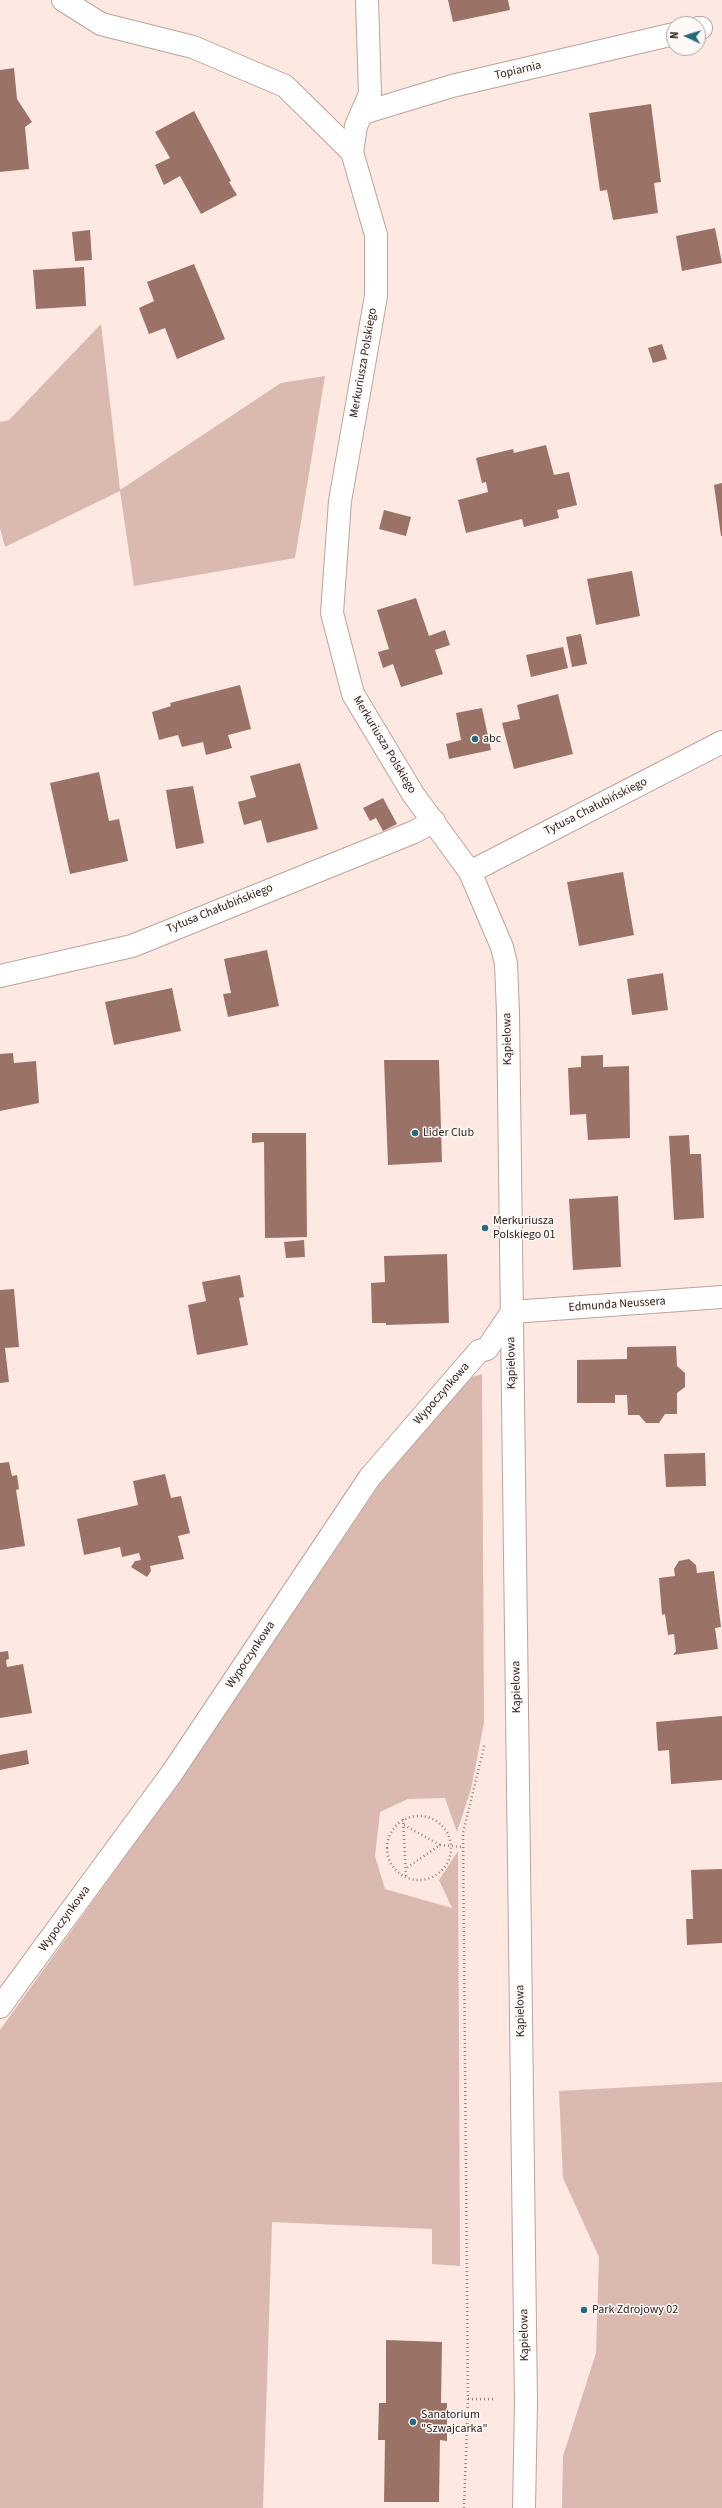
<!DOCTYPE html>
<meta charset="utf-8">
<style>
body{margin:0}
#map{position:relative;width:722px;height:2508px;overflow:hidden;background:#fde8e2;font-family:"Source Sans 3",sans-serif}
canvas{display:block}
.north{position:absolute;left:666px;top:16px;width:40px;height:40px;box-sizing:border-box;background:#fef9f7;border:1px solid #aaa3a1;border-radius:50%;rotate:274deg;font-size:11px;font-weight:700;line-height:16px;text-align:center;color:#2d2320}
.north::after{content:'';display:block;margin:auto;width:14px;height:18px;background:#256b7a;clip-path:polygon(50% 0,100% 100%,50% 72%,0 100%)}
</style>
<div id="map">
<canvas width="722" height="2508"></canvas>
<div class="north">N</div>
</div>
<script>
const g = document.querySelector('canvas').getContext('2d');
g.lineJoin = 'round';
function fill(path, color) { g.fillStyle = color; g.fill(path, 'evenodd'); }
const poly = rows => new Path2D(rows.map(r => 'M' + r).join(''));
function trace(path, color, width, dash) { g.strokeStyle = color; g.lineWidth = width; g.lineCap = dash ? 'butt' : 'round'; g.setLineDash(dash || []); g.stroke(path); }
function write(font, color, halo, rows, align = 'center') {
  g.font = font + ' "Source Sans 3",sans-serif'; g.lineWidth = 3; g.setLineDash([]); g.textBaseline = 'middle'; g.strokeStyle = halo; g.fillStyle = color; for (const [text, x, y, turn = 0] of rows) {
    g.save(); g.translate(x, y); g.rotate((+turn || 0) * Math.PI / 180); g.textAlign = isNaN(turn) ? turn : align; if (halo) g.strokeText(text, 0, 0); g.fillText(text, 0, 0); g.restore();
  }
}
const green = poly([
 [101,324,120,490,281,383,325,376,295,558,134,586,120,491,5,547,0,528,0,422,9,420],
 [482,1374,484,1723,471,1789,457,1832,445,1798,408,1799,380,1812,375,1856,385,1889,452,1908,439,1880,458,1851,460,2266,432,2264,432,2229,272,2222,263,2508,0,2508,0,2030,176,1786,388,1472,462,1380],
 [722,2082,722,2508,562,2508,563,2456,596,2353,599,2257,563,2178,559,2091]
]);
const building = poly([
 [448,0,508,0,510,10,453,22],
 [14,68,17,99,32,122,25,127,29,169,0,172,0,70],
 [651,104,661,182,654,183,658,213,613,220,607,190,600,191,589,113],
 [194,111,231,181,229,182,237,195,201,214,180,176,164,185,155,165,170,158,155,132],
 [715,228,722,263,682,271,676,236],
 [90,230,92,260,75,261,72,232],
 [194,264,225,339,177,359,165,328,149,334,139,308,154,301,147,282],
 [84,267,86,306,36,309,33,270],
 [662,344,667,359,653,363,648,348],
 [546,445,554,475,569,472,577,505,557,510,559,518,524,527,522,519,466,533,458,500,488,492,486,482,482,483,476,458,513,449,514,453],
 [722,483,722,536,721,536,714,485],
 [384,510,411,517,406,536,379,529],
 [632,571,640,616,596,625,587,579],
 [416,598,429,636,445,630,450,645,435,650,443,674,401,687,393,664,383,668,378,652,389,649,377,610],
 [581,634,587,664,572,667,566,637],
 [563,647,568,668,531,677,526,655],
 [240,685,251,729,228,735,232,748,206,755,203,742,182,747,178,735,159,740,152,712,171,706,170,703],
 [558,694,573,754,514,769,502,723,520,719,517,705],
 [482,708,491,750,449,759,446,744,461,740,456,713],
 [300,763,318,829,267,843,261,820,244,825,238,802,256,797,250,776],
 [99,772,109,821,119,819,128,861,70,874,50,783],
 [193,786,204,843,176,849,166,790],
 [383,798,397,824,383,831,376,818,370,821,363,808],
 [623,872,634,935,579,946,567,882],
 [267,950,279,1006,228,1017,223,994,231,993,224,959],
 [663,973,668,1010,632,1015,627,979],
 [172,988,181,1031,114,1045,105,1002],
 [13,1053,14,1063,36,1061,39,1103,0,1111,0,1054],
 [603,1055,603,1067,629,1066,630,1138,588,1140,586,1114,570,1115,568,1068,581,1067,581,1056],
 [384,1060,439,1060,442,1162,388,1165],
 [252,1133,306,1133,307,1237,265,1238,264,1142,252,1143],
 [689,1135,690,1154,701,1154,704,1218,674,1220,669,1136],
 [618,1196,621,1267,573,1270,569,1199],
 [304,1240,305,1257,286,1258,284,1242],
 [447,1254,449,1323,386,1325,386,1323,372,1323,371,1283,385,1282,384,1256],
 [240,1275,244,1297,239,1298,248,1345,197,1355,188,1305,206,1301,202,1282],
 [14,1289,19,1347,5,1348,9,1382,0,1383,0,1290],
 [676,1346,677,1366,685,1373,685,1387,677,1393,677,1414,665,1414,659,1423,646,1423,639,1415,628,1415,627,1395,615,1395,615,1403,577,1403,577,1360,627,1359,627,1347],
 [705,1453,706,1486,666,1487,664,1454],
 [9,1462,12,1476,17,1475,19,1489,16,1490,25,1546,0,1550,0,1463],
 [165,1474,171,1498,181,1496,190,1533,178,1536,184,1559,150,1566,151,1571,147,1577,131,1567,135,1561,141,1560,139,1553,122,1557,120,1547,84,1555,77,1519,138,1505,133,1481],
 [689,1559,696,1565,697,1573,714,1571,721,1627,715,1628,718,1649,673,1655,676,1651,674,1634,668,1635,665,1614,662,1615,659,1578,675,1576,674,1569,679,1561],
 [8,1651,9,1659,6,1660,7,1667,23,1664,32,1713,0,1718,0,1652],
 [722,1716,722,1780,671,1784,669,1750,658,1751,656,1722],
 [27,1750,29,1764,0,1770,0,1755],
 [722,1869,722,1943,687,1945,686,1919,693,1919,691,1870],
 [386,2340,442,2342,441,2403,447,2403,447,2441,440,2440,439,2502,384,2502,385,2440,378,2440,379,2403,386,2403]
]);
const path = poly([
 '387 1848a32 32 0 1 1 64 0a32 32 0 1 1-64 0Z',
 [403,1819,406,1877],
 [404,1825,440,1845,405,1869],
 [440,1845,463,1847],
 [468,2399,496,2399],
 [464,2508,468,2399,463,1833,485,1743]
]);
const minor = poly([
 [698,28,701,28],
 [363,113,452,86,674,34],
 [352,152,356,126,370,94,367,0],
 [0,976,132,946,414,832,434,821],
 [0,2007,172,1773,370,1477,479,1351,487,1349,512,1312,722,1297]
]);
const tertiary = poly([
 [63,0,101,24,193,47,285,86,352,152,376,235,376,296,340,501,332,613,353,694,413,794,470,872,502,947,506,964,508,1013,526,2403,524,2508],
 [470,872,722,742]
]);
const markers = [
 [475,739,4,"#256b7a"],
 [415,1133,4,"#256b7a"],
 [485,1228,4,"#256b7a"],
 [584,2310,4,"#256b7a"],
 [413,2422,4,"#256b7a"]
];
const streetNames = [
 ["Topiarnia",518,71,-13],
 ["Merkuriusza Polskiego",364,363,-80],
 ["Merkuriusza Polskiego",384,745,59],
 ["Tytusa Chałubińskiego",596,807,-27],
 ["Tytusa Chałubińskiego",220,909,-22],
 ["Kąpielowa",508,1039,-91],
 ["Edmunda Neussera",617,1305,-4],
 ["Kąpielowa",512,1363,-91],
 ["Wypoczynkowa",442,1394,-49],
 ["Wypoczynkowa",251,1655,-56],
 ["Kąpielowa",517,1687,-91],
 ["Wypoczynkowa",65,1919,-54],
 ["Kąpielowa",521,2011,-91],
 ["Kąpielowa",525,2335,-91]
];
const poiNames = [
 ["abc",483,739],
 ["Lider Club",423,1133],
 ["Merkuriusza",493,1221],
 ["Polskiego 01",493,1235],
 ["Park Zdrojowy 02",592,2310],
 ["Sanatorium",421,2415],
 ["\"Szwajcarka\"",421,2429]
];
fill(green, '#dab9b0');
fill(building, '#9b7267');
trace(minor, '#bca39c', 24);
trace(tertiary, '#bca39c', 24);
trace(path, '#948580', 2.5, [1, 3]);
trace(minor, '#fff', 22);
trace(tertiary, '#fff', 22);
for (const [x, y, r, color] of markers) { const dot = new Path2D(); dot.arc(x, y, r, 0, 2 * Math.PI); g.fillStyle = color; g.fill(dot); trace(dot, '#fef9f7', 1.5); }
write('12px', '#2d2320', '#fef9f7', streetNames);
write('12px', '#2d2320', '#fef9f7', poiNames, 'left');
</script>
